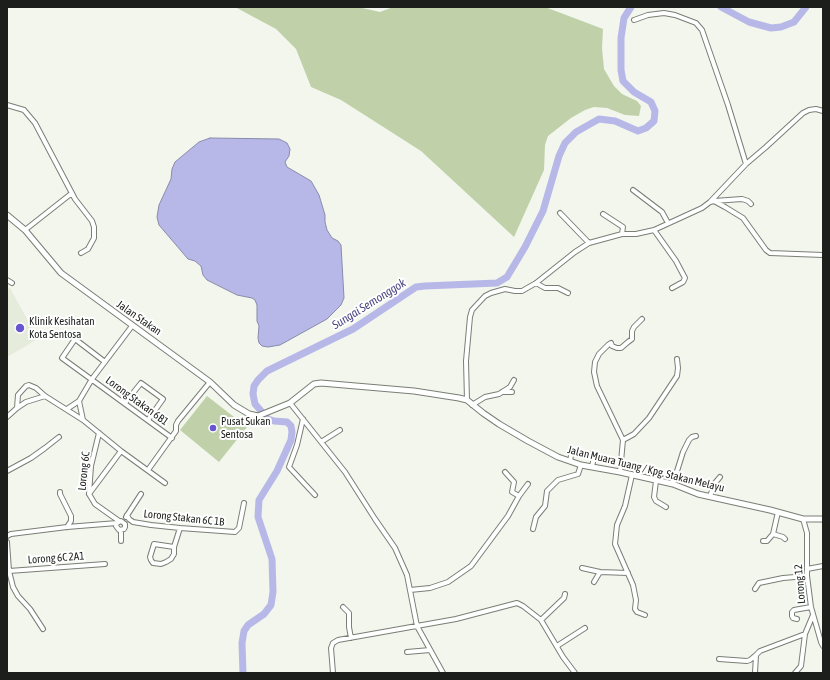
<!DOCTYPE html>
<style>
body{margin:0}
#map{position:relative;width:830px;height:680px;overflow:hidden;background:#f2f6ed;font-family:"Asap Condensed",sans-serif}
canvas{display:block}
.frame{position:absolute;inset:0;border:8px solid #1c1e1b;pointer-events:none}
</style>
<div id="map">
<canvas width="830" height="680"></canvas>
<div class="frame"></div>
</div>
<script>
const g = document.querySelector('canvas').getContext('2d');
g.lineJoin = 'round';
function fill(path, color) { g.fillStyle = color; g.fill(path, 'evenodd'); }
const poly = rows => new Path2D(rows.map(r => 'M' + r).join(''));
function trace(path, color, width, dash) { g.strokeStyle = color; g.lineWidth = width; g.lineCap = dash ? 'butt' : 'round'; g.setLineDash(dash || []); g.stroke(path); }
function write(font, color, halo, rows, align = 'center') {
  g.font = font + ' "Asap Condensed",sans-serif'; g.lineWidth = 4; g.setLineDash([]); g.textBaseline = 'middle'; g.strokeStyle = halo; g.fillStyle = color; for (const [text, x, y, turn = 0] of rows) {
    g.save(); g.translate(x, y); g.rotate((+turn || 0) * Math.PI / 180); g.textAlign = isNaN(turn) ? turn : align; if (halo) g.strokeText(text, 0, 0); g.fillText(text, 0, 0); g.restore();
  }
}
const built = poly([
 [10,288,38,339,7,357,7,289]
]);
const green = poly([
 [235,7,358,7,380,12,393,7,545,7,603,29,602,48,604,69,614,86,622,94,637,101,641,106,639,116,625,115,607,108,594,107,585,110,571,118,548,136,545,145,544,170,514,237,421,151,341,100,311,87,296,49,276,29],
 [207,396,247,427,219,462,180,430]
]);
const water = poly([
 [210,138,279,139,287,143,290,149,289,156,285,162,287,167,311,181,319,195,325,215,325,222,327,230,332,238,338,241,341,245,344,298,341,305,327,319,280,345,268,347,262,346,259,343,258,338,259,326,257,321,257,305,255,300,252,298,237,295,207,280,203,275,201,266,195,261,188,259,159,225,157,217,159,205,171,179,172,169,175,162,199,142,210,138]
]);
const river = poly([
 [721,7,749,22,771,28,781,27,794,22,806,7],
 [243,673,242,643,244,631,248,625,264,614,271,605,273,592,272,559,258,517,259,500,277,471,291,440,292,432,291,426,287,422,274,421,268,419,255,404,253,394,254,386,258,380,267,371,353,329,416,287,425,286,497,283,507,277,525,247,543,211,559,156,565,143,576,132,599,119,615,121,638,131,646,128,654,121,655,111,651,102,634,92,623,81,621,70,621,38,624,18,631,7]
]);
const minor = poly([
 [634,20,648,15,664,13,675,15,696,23,702,30,728,105,746,164],
 [7,105,24,110,35,123,75,199,92,221,94,227,94,238,88,249,81,253],
 [633,190,662,212,668,223],
 [714,201,742,199,748,201,751,204],
 [710,202,714,201,725,207,743,218,766,250,770,253,823,255],
 [560,213,589,243],
 [603,214,623,227,622,234],
 [25,230,72,193],
 [654,230,676,261,685,278,683,282,672,288],
 [7,280,12,283],
 [536,283,545,288,558,288,568,293],
 [105,362,75,339,62,358,172,438],
 [502,392,512,392],
 [467,400,466,361,470,317,472,310,485,296,491,293,505,289,515,291,522,291,536,283,575,252,589,243,622,234,636,234,654,230,702,208,710,202,746,164,766,147,803,113,809,110,816,109,823,111],
 [79,401,92,379,132,326],
 [125,403,141,383,163,399,148,420],
 [290,403,345,472,375,519,395,548,407,575,417,626,443,673],
 [472,405,485,397,499,394,510,387,514,380],
 [17,408,18,395,26,386,29,385,36,388,45,396],
 [67,409,79,401,83,420],
 [7,417,17,408,26,402,45,396,83,420,121,451,165,483],
 [303,419,297,445,289,467,315,495],
 [99,433,91,466,89,494,95,504,119,521],
 [623,440,634,434,649,418,677,376,678,368,677,359],
 [321,442,340,430],
 [590,454,594,458,592,466],
 [570,461,572,450],
 [148,470,176,431,176,425,178,421,210,382],
 [7,471,31,458,45,448,59,437],
 [505,472,514,482,512,492,519,496],
 [620,472,623,440,597,386,594,372,595,362,599,354,608,345,611,343,612,346,617,348,621,348,628,342,632,339,632,331,634,327,642,319],
 [632,475,625,506,617,525,615,544,633,585,636,600,635,609,637,612,645,615],
 [656,481,654,497,656,501,666,507],
 [673,484,683,452,689,440,692,437,696,436],
 [60,492,60,494,71,516,71,521,67,527],
 [89,494,121,451],
 [710,496,715,483,720,477],
 [127,515,129,519,133,522,151,525,180,528,235,532,239,528,244,503],
 [126,517,141,494],
 [803,519,807,533,807,576,811,607,821,642,823,646],
 [533,529,536,517,545,506,547,491,558,480,578,474,581,465],
 [121,530,121,541],
 [773,534,783,537,785,539],
 [7,536,11,534,67,527,117,523,121,521,125,524,125,527,124,529,119,530,116,526,117,523],
 [763,541,767,541,773,534,778,512],
 [7,542,9,571,13,587,18,596,30,609,43,629],
 [174,547,154,544,150,557,151,560,153,563,161,564,166,562,171,559,174,554,174,547,180,528],
 [582,568,600,572,628,573],
 [807,569,823,566],
 [9,571,105,564],
 [594,582,600,572],
 [755,589,759,583,783,578,807,576],
 [410,590,430,588,448,582,471,566,508,516,519,496,528,484],
 [343,607,349,613,349,627,351,638],
 [797,619,793,618,792,616,792,612,794,610,811,607],
 [541,620,564,598,565,594],
 [557,646,585,628],
 [407,652,430,650],
 [719,659,747,661,750,660,756,655],
 [333,673,331,648,333,643,338,640,456,619,517,603,523,606,541,620,563,657,575,673],
 [755,673,756,655,760,651,805,634],
 [795,673,801,666,805,634,813,615]
]);
const major = poly([
 [7,215,25,230,61,273,210,382,234,405,249,414,258,416,290,403,314,384,321,383,414,391,459,398,467,400,483,413,499,424,528,441,558,457,581,465,620,472,673,484,698,494,770,510,803,519,823,519]
]);
const markers = [
 [20,328,5,"#6756cf"],
 [213,428,4,"#6756cf"]
];
const streetNames = [
 ["Jalan Stakan",139,318,35],
 ["Lorong Stakan 6B1",137,401,36],
 ["Jalan Muara Tuang / Kpg. Stakan Melayu",646,469,14],
 ["Lorong 6C",84,471,-84],
 ["Lorong Stakan 6C 1B",184,518,6],
 ["Lorong 6C 2A1",56,558,-4],
 ["Lorong 12",800,584,-95]
];
const poiNames = [
 ["Klinik Kesihatan",29,322],
 ["Kota Sentosa",29,335],
 ["Pusat Sukan",221,422],
 ["Sentosa",221,435]
];
const waterNames = [
 ["Sungai Semonggok",369,304,-32]
];
fill(built, '#e5ecdc');
fill(green, '#c0d1aa');
fill(water, '#b8b8e8');
trace(water, '#898aaa', 1);
trace(river, '#b8b8e8', 7);
trace(minor, '#7a7e76', 6);
trace(major, '#7a7e76', 7);
trace(minor, '#fff', 4);
trace(major, '#fff', 5);
for (const [x, y, r, color] of markers) { const dot = new Path2D(); dot.arc(x, y, r, 0, 2 * Math.PI); g.fillStyle = color; g.fill(dot); trace(dot, '#fff', 1.5); }
write('11px', '#1c1e1b', '#fff', streetNames);
write('11px', '#1c1e1b', '#fff', poiNames, 'left');
write('italic 12px', '#4c4884', '#fff', waterNames);
</script>
